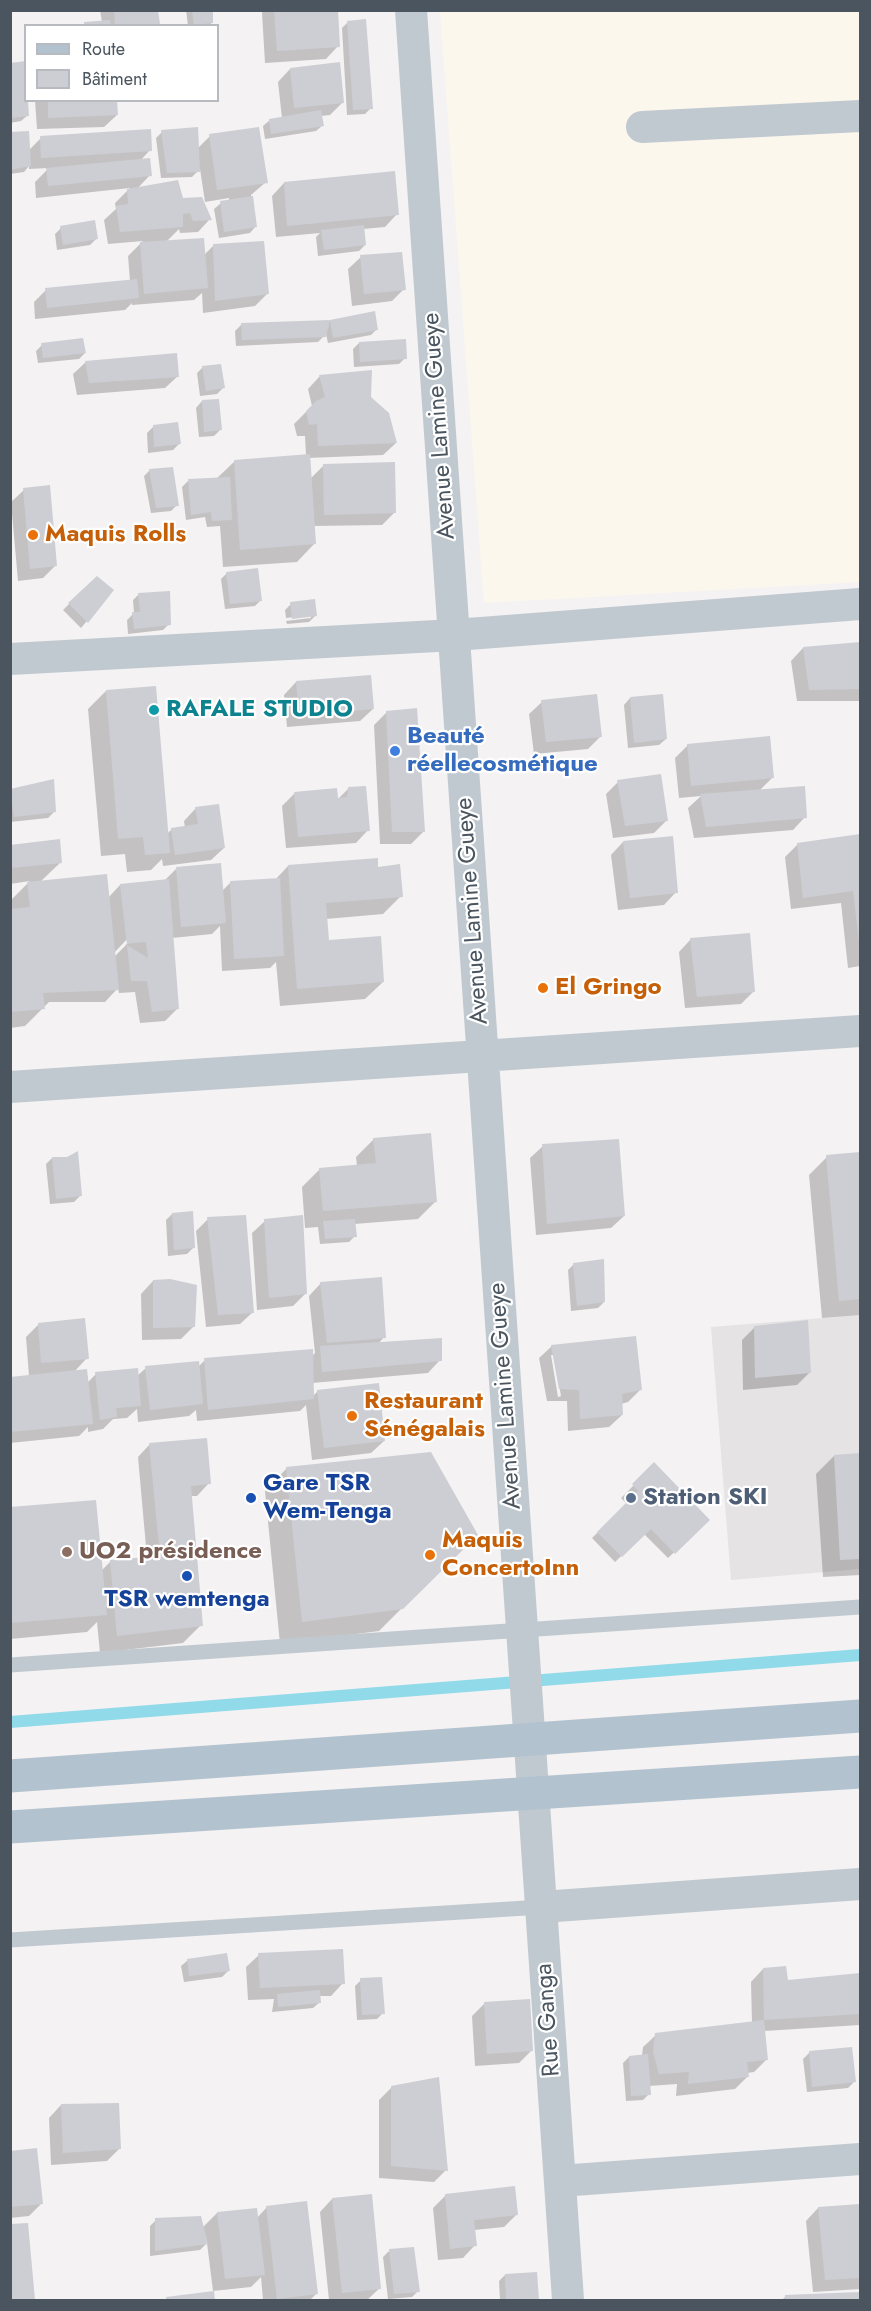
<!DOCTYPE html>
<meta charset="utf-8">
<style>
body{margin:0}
#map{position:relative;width:871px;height:2311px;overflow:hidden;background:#f4f2f2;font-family:Jost,sans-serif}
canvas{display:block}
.frame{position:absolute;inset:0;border:12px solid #4a555f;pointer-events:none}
.legend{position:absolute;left:24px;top:24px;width:195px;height:78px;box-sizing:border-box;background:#fff;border:2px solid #b7bbbf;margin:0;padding:8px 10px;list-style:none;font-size:18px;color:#4a555f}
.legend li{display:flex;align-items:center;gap:12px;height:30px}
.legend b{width:30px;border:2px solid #b7bbbf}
</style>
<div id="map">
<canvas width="871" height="2311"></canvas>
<div class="frame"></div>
<ul class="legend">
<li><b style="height:8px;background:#b3c2cf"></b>Route</li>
<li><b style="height:16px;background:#ccced4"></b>Bâtiment</li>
</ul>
</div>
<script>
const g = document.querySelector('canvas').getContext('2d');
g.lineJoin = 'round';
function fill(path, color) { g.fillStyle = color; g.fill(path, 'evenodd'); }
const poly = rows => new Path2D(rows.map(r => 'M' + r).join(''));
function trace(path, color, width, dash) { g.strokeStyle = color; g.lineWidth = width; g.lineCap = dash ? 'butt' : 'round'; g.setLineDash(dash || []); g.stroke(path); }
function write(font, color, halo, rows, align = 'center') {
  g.font = font + ' Jost,sans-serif'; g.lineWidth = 4.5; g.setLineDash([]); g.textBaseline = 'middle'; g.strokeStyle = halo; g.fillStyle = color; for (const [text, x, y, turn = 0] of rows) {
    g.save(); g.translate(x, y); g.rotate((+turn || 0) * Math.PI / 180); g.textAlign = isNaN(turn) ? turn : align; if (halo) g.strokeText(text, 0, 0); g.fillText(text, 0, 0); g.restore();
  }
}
const commercial = poly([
 [440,11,860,11,860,582,484,603]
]);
const education = poly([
 [860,1315,860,1569,731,1580,711,1327]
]);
const shadow = poly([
 [100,10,157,10,158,23,82,26,102,22],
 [186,10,211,10,212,22,209,26,188,26],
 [264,10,336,10,338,46,326,59,265,63,262,13],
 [348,22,371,108,365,114,347,115,342,28],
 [10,65,26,100,28,115,21,121,10,123],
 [290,69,343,102,330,115,321,116,323,125,316,131,265,139,263,126,270,120,282,118,278,82],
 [35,100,116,100,117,115,104,127,37,129],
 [162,132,198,148,210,136,266,182,251,195,256,226,250,233,219,238,214,209,221,203,229,201,229,198,205,202,200,169,192,177,161,178,156,138],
 [10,134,29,150,41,138,150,150,140,161,150,175,137,189,182,200,210,219,198,232,180,233,179,229,166,242,204,255,213,246,268,293,255,306,203,313,202,293,194,300,132,305,132,303,125,310,35,319,34,302,46,290,130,281,128,256,143,241,108,244,104,220,116,209,115,203,130,188,36,198,35,182,49,168,29,169,29,166,24,172,10,174],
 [284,183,397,214,385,227,363,229,365,245,359,251,318,256,316,237,320,233,276,237,272,196],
 [61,228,96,239,90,245,57,250,55,234],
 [361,257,404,289,392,301,352,306,348,269],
 [374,313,377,329,371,335,328,343,326,334,318,342,236,346,235,331,241,325,330,321],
 [359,343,405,358,399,364,354,367,353,349],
 [42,345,85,353,79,359,38,363,36,351],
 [86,362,178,376,165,388,77,395,73,374],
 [203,367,223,388,217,394,200,396,197,373],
 [320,376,370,397,396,443,383,455,308,458,310,479,324,465,394,513,382,525,313,526,314,544,297,562,223,567,220,526,207,527,205,517,186,520,182,487,188,481,216,479,235,461,306,456,305,436,297,436,294,424,312,406,308,389],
 [202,401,220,430,214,436,199,437,196,408],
 [153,427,179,444,173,450,148,453,147,433],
 [150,470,177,505,171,511,151,513,144,476],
 [24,490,56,565,43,578,18,581,11,502],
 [227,573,261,600,255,606,225,609,221,579],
 [112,591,81,628,63,610,69,604],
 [139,594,169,624,163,630,128,634,127,620,134,613,133,600],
 [291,604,315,616,309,622,287,624,286,621,311,618,311,615,286,618,285,610],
 [860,644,860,701,797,701,791,661,803,648],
 [296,682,373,709,360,721,287,727,284,695],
 [106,691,167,834,172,829,185,828,184,821,196,808,224,848,211,860,163,866,162,859,151,870,127,872,125,854,101,856,88,709],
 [630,698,666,739,659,745,628,748,624,705],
 [542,702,600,737,588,749,534,754,529,714],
 [387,712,423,832,411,844,380,844,374,725],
 [688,745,772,778,759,791,805,817,793,830,694,838,688,808,701,796,679,798,675,758],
 [618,782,666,821,654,833,613,838,606,794],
 [348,789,368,830,356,843,286,848,282,806,294,794,336,801],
 [10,790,54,812,48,818,10,822],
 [860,836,860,966,848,968,841,903,791,909,785,857,798,844],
 [623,842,676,892,664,905,618,910,611,855],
 [10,846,61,862,40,882,108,898,120,885,164,881,176,869,221,892,230,883,275,880,288,866,377,868,401,896,383,914,326,919,328,942,383,982,365,999,280,1006,276,962,270,968,222,971,220,926,212,934,172,938,178,1008,165,1021,140,1023,135,992,119,993,118,988,105,1002,49,1002,25,1026,10,1028,10,901,30,881,10,884],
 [129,937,131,940,114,957,114,953],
 [691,939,754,991,741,1004,685,1008,679,952],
 [374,1139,436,1201,418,1219,354,1224,355,1236,349,1242,320,1244,318,1227,305,1228,302,1187,320,1169,357,1166,356,1157],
 [543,1146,624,1216,611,1228,536,1235,530,1158],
 [860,1154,860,1315,822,1318,809,1175,827,1157],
 [52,1158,80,1196,74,1202,50,1204,46,1164],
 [172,1214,193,1248,187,1254,168,1256,166,1220],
 [208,1219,253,1312,240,1324,206,1327,196,1231],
 [265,1221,305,1294,293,1306,257,1310,252,1233],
 [574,1264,604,1302,598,1308,571,1311,568,1270],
 [153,1281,194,1326,181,1339,142,1340,141,1294],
 [321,1283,384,1337,378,1344,440,1360,428,1373,312,1383,312,1397,318,1391,384,1441,371,1453,312,1460,306,1405,300,1411,197,1421,196,1410,189,1416,138,1422,137,1409,127,1418,113,1419,103,1429,88,1432,88,1427,79,1436,10,1443,10,1378,29,1376,26,1337,38,1325,87,1358,74,1372,87,1383,96,1374,137,1376,146,1368,198,1367,205,1360,311,1357,315,1353,309,1296],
 [754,1328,810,1372,797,1385,743,1390,742,1340],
 [552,1346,640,1390,628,1402,621,1404,622,1415,609,1427,568,1431,567,1401,547,1401,539,1358],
 [551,1355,554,1355,561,1396,558,1397],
 [150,1444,209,1483,197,1496,190,1496,201,1625,183,1643,100,1653,97,1622,87,1632,10,1639,10,1509,101,1571,111,1561,147,1558,138,1457],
 [860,1455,860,1575,823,1577,816,1474,834,1456],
 [654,1465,708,1520,668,1558,644,1534,615,1562,592,1538,627,1504,621,1498],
 [287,1468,476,1534,379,1631,280,1644,265,1491],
 [259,1955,343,1983,331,1996,319,1996,320,2002,313,2008,272,2012,274,1999,248,2000,246,1967],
 [188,1960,228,1971,222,1977,184,1982,181,1966],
 [763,1969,786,1981,860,1975,860,2025,764,2031,767,2059,754,2072,747,2073,747,2077,735,2089,676,2096,677,2084,649,2086,649,2094,643,2100,626,2101,623,2063,629,2057,642,2056,643,2047,656,2035,752,2023,751,1982],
 [361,1980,383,2013,377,2019,357,2020,355,1986],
 [485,2003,531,2051,519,2063,475,2066,472,2016],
 [809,2053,854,2082,848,2088,807,2092,803,2059],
 [392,2087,446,2170,434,2182,379,2178,379,2100],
 [61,2105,119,2149,107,2161,51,2165,49,2118],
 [10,2152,41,2204,29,2216,10,2218],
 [445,2196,517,2214,504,2227,474,2230,475,2245,463,2258,438,2260,433,2208],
 [332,2199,380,2288,367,2300,329,2300,320,2212],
 [860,2205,860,2289,813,2292,806,2221,818,2208],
 [267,2207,317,2293,310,2300,263,2300,261,2277,251,2287,213,2291,207,2243,200,2250,150,2256,150,2226,156,2220,202,2228,217,2213,257,2218],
 [389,2251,418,2291,412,2297,388,2299,383,2257],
 [536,2273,538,2300,500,2300,499,2281,505,2275],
 [212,2293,213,2300,165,2300,167,2298],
 [860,2294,860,2300,782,2300,785,2297]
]);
const stream = poly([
 [10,1722,860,1655]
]);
const building = poly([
 [114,10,158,10,160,24,115,26],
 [192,10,213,10,213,23,194,25],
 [274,10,338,10,340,47,277,51],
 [366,19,373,109,353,110,347,21],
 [110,20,111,26,84,26,84,22],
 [26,61,26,100,28,100,29,116,10,118,10,63],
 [340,62,344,103,294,108,290,68],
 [48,100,117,100,118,115,48,118],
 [321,110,324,126,271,134,269,119],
 [198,127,200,172,167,173,161,130],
 [259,127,268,183,217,190,209,134],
 [151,129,152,151,41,158,40,136],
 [29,131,31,166,10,170,10,132],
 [150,158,152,176,48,186,46,168],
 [395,171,399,215,287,226,284,182],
 [178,180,183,198,202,197,212,220,193,221,190,213,183,214,183,227,120,232,116,206,128,204,127,189],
 [253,196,257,227,224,232,220,201],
 [95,220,98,239,63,245,60,226],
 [364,225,366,245,324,250,321,230],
 [204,238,208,288,144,294,140,242],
 [264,241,269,294,215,301,213,244],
 [402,252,406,290,364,294,360,255],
 [137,279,139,298,47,308,45,288],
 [375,311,378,330,333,338,330,320],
 [330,320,326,337,242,340,241,323],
 [83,338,86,353,43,358,41,343],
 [406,339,407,359,360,362,359,342],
 [177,353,179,377,89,383,85,361],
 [221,364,225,388,206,391,202,366],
 [372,370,371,397,389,413,397,443,318,446,317,424,309,425,306,411,316,401,325,397,319,375],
 [219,399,222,430,204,432,202,400],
 [178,422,181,444,154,447,153,425],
 [310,454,316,544,240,550,234,460],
 [395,462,396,513,324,515,323,464],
 [173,467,179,506,156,508,149,469],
 [230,477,232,520,212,521,211,512,191,515,188,479],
 [50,485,57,566,30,569,23,488],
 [258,568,262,601,230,604,226,572],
 [97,576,114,590,88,623,68,603],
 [170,591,171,625,134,629,132,612,140,612,138,593],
 [315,599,317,616,292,619,290,602],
 [860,642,860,689,809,690,803,647],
 [371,675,374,709,299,715,296,681],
 [156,686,170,853,145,855,143,837,118,839,106,690],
 [597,694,602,737,546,742,541,700],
 [663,694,667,739,634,743,630,697],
 [417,708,425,832,392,832,386,711],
 [770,736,774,778,691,786,687,744],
 [661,774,668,821,625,826,617,780],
 [54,779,56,812,14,817,10,789],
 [366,786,370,831,298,837,294,792,337,788,338,798,347,797,348,787],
 [805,786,807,818,706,827,700,794],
 [219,804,225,848,175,855,171,828,198,824,195,807],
 [860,834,860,942,859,942,853,891,803,898,797,843],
 [673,836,678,893,630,898,623,841],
 [60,839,62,863,10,868,10,845],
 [378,858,378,867,400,864,403,897,326,903,329,940,381,936,384,982,297,989,288,865],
 [221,863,226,923,181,927,176,867],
 [107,874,119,990,43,993,45,1009,10,1012,10,909,30,907,27,882],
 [280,878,284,956,234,959,230,881],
 [169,879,179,1009,152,1012,147,981,131,981,120,884],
 [146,942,148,958,125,944],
 [750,933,755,992,697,997,690,938],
 [431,1133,437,1202,323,1211,319,1168,376,1163,373,1138],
 [619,1139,625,1216,547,1224,542,1144],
 [78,1151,82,1196,56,1199,52,1157,67,1157],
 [860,1152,860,1299,839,1301,826,1155],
 [193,1211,195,1248,174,1250,172,1213],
 [246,1215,254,1313,218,1315,207,1217],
 [303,1215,307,1294,269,1298,264,1219],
 [355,1219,357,1237,325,1239,323,1221],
 [604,1259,605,1302,577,1306,573,1263],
 [382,1277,386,1338,327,1343,320,1282],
 [170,1279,197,1285,195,1327,153,1328,153,1280],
 [85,1318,89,1359,41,1363,38,1323],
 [808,1320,811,1373,755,1378,754,1326],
 [636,1336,642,1390,622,1394,623,1415,580,1419,579,1390,559,1389,551,1345],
 [442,1338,442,1361,322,1372,320,1346],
 [313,1349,314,1399,208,1410,204,1358],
 [199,1361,203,1404,150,1410,145,1366],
 [138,1368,141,1406,116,1408,117,1417,100,1420,95,1372],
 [87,1369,93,1424,10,1432,10,1377],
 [379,1383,385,1441,324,1448,317,1390],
 [207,1438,211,1484,191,1486,203,1626,117,1636,110,1560,160,1556,149,1443],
 [431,1452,478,1535,403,1609,302,1622,286,1467],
 [860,1453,860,1559,840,1560,834,1455],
 [654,1462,710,1520,675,1554,651,1529,622,1557,597,1532,638,1491,632,1484],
 [96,1500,107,1615,10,1623,10,1507],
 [343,1949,345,1984,260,1988,258,1953],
 [227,1953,230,1971,189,1976,187,1959],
 [786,1966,788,1980,860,1973,860,2014,764,2020,763,1968],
 [382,1977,385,2014,362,2015,360,1978],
 [320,1990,321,2003,278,2007,277,1994],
 [530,1999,533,2051,487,2054,484,2002],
 [764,2020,768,2060,747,2062,749,2077,688,2084,689,2072,659,2074,653,2052,655,2033],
 [852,2047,856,2082,812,2087,809,2051],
 [648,2054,651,2095,631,2096,629,2056],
 [439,2077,448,2171,391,2166,391,2086],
 [119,2103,121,2149,63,2153,61,2104],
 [37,2148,43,2204,10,2207,10,2151],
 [515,2186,518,2215,474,2220,477,2246,450,2249,445,2194],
 [372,2194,381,2289,342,2293,332,2198],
 [307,2201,318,2294,277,2299,266,2206],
 [860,2204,860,2278,825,2280,818,2207],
 [257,2208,265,2275,225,2279,217,2212],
 [201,2216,208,2244,155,2251,155,2218],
 [28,2223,35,2300,10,2300,10,2224],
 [414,2247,420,2292,394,2294,389,2249],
 [537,2272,539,2300,506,2300,505,2274],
 [214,2291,215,2300,167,2300,166,2297],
 [860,2292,860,2300,785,2300,785,2295]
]);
const service = poly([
 [10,1665,860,1607],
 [10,1940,542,1907]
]);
const minor = poly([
 [411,10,568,2300],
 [642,127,860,116],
 [10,659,455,635,860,604],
 [10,1087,860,1031],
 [542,1907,860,1884],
 [560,2181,860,2159]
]);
const primary = poly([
 [10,1776,860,1716],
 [10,1827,860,1772]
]);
const markers = [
 [33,535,6,"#e8710a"],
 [154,710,6,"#0f9aa8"],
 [395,751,6,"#3f7fe0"],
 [543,988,6,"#e8710a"],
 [352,1416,6,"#e8710a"],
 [251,1498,6,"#1a4fb4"],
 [631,1498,6,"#5c6f8a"],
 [67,1552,6,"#8d6e63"],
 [430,1555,6,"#e8710a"],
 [187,1576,6,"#1a4fb4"]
];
const streetNames = [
 ["Avenue Lamine Gueye",440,426,-94],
 ["Avenue Lamine Gueye",473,911,-94],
 ["Avenue Lamine Gueye",506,1396,-94],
 ["Rue Ganga",549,2020,-94]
];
const foodNames = [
 ["Maquis Rolls",45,535],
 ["El Gringo",555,988],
 ["Restaurant",364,1402],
 ["Sénégalais",364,1430],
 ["Maquis",442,1541],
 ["ConcertoInn",442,1569]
];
const cultureNames = [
 ["RAFALE STUDIO",166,710]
];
const shopNames = [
 ["Beauté",407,737],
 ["réellecosmétique",407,765]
];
const transitNames = [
 ["Gare TSR",263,1484],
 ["Wem-Tenga",263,1512],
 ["TSR wemtenga",187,1600,"center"]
];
const serviceNames = [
 ["Station SKI",643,1498]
];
const educationNames = [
 ["UO2 présidence",79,1552]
];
fill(commercial, '#fcf7ed');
fill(education, '#e5e3e4');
fill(shadow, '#0003');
trace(stream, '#91daea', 12);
fill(building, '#ccced4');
trace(service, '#c0c9d0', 15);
trace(minor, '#c0c9d0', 32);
trace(primary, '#b3c2cf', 33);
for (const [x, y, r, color] of markers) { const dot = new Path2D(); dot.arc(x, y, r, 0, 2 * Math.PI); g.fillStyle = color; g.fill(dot); trace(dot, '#fff', 2); }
write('24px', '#4a555f', '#fff', streetNames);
write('bold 24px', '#c56008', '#fff', foodNames, 'left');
write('bold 24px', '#0d838f', '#fff', cultureNames, 'left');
write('bold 24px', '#366cbe', '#fff', shopNames, 'left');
write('bold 24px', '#164399', '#fff', transitNames, 'left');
write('bold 24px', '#4e5e75', '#fff', serviceNames, 'left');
write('bold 24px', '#785e54', '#fff', educationNames, 'left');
</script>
